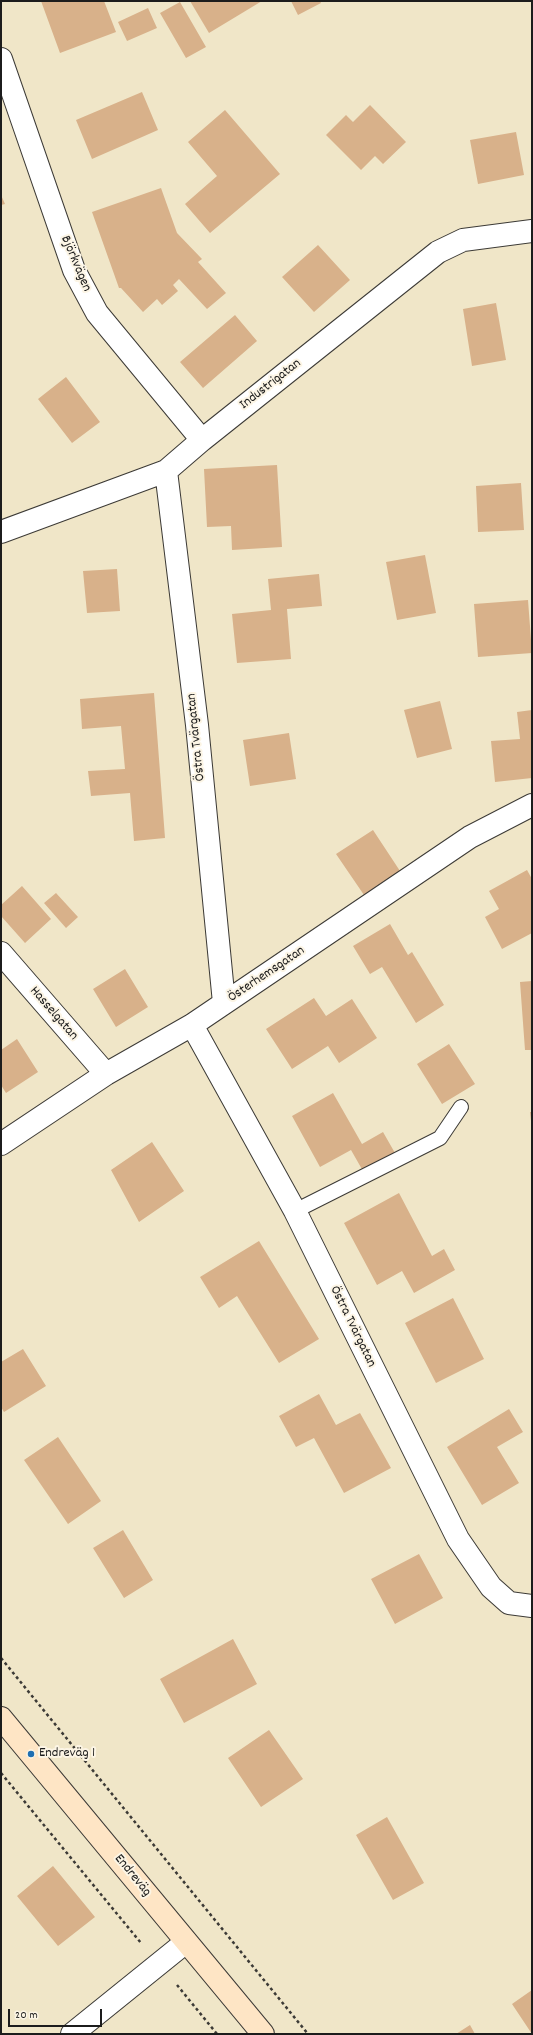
<!DOCTYPE html>
<meta charset="utf-8">
<style>
body{margin:0}
#map{position:relative;width:533px;height:2035px;overflow:hidden;background:#f0e6c8;font-family:Dekko,sans-serif}
canvas{display:block}
.frame{position:absolute;inset:0;border:2px solid #1c1c1c;pointer-events:none}
.scale{position:absolute;left:8px;top:2009px;width:94px;height:18px;box-sizing:border-box;border:2px solid #1c1c1c;border-top:0;padding-left:5px;font-size:12px;line-height:14px;white-space:nowrap;color:#1c1c1c;-webkit-text-stroke:3px #fcf5e5;paint-order:stroke}
</style>
<div id="map">
<canvas width="533" height="2035"></canvas>
<div class="frame"></div>
<div class="scale">20 m</div>
</div>
<script>
const g = document.querySelector('canvas').getContext('2d');
g.lineJoin = 'round';
function fill(path, color) { g.fillStyle = color; g.fill(path, 'evenodd'); }
const poly = rows => new Path2D(rows.map(r => 'M' + r).join(''));
function trace(path, color, width, dash) { g.strokeStyle = color; g.lineWidth = width; g.lineCap = dash ? 'butt' : 'round'; g.setLineDash(dash || []); g.stroke(path); }
function write(font, color, halo, rows, align = 'center') {
  g.font = font + ' Dekko,sans-serif'; g.lineWidth = 4; g.setLineDash([]); g.textBaseline = 'middle'; g.strokeStyle = halo; g.fillStyle = color; for (const [text, x, y, turn = 0] of rows) {
    g.save(); g.translate(x, y); g.rotate((+turn || 0) * Math.PI / 180); g.textAlign = isNaN(turn) ? turn : align; if (halo) g.strokeText(text, 0, 0); g.fillText(text, 0, 0); g.restore();
  }
}
const building = poly([
 [41,1,104,1,116,32,60,53],
 [190,1,262,1,209,33],
 [291,1,320,1,321,3,298,15],
 [180,2,206,47,186,58,160,13],
 [148,8,157,28,127,41,118,22],
 [142,92,158,130,92,159,76,120],
 [370,105,406,142,383,164,375,156,361,170,326,135,346,115,353,122],
 [225,110,280,174,210,233,185,204,217,176,188,142],
 [516,132,524,175,478,184,470,140],
 [161,188,177,233,202,259,198,262,226,293,207,309,179,279,173,285,178,291,162,305,157,299,143,312,121,288,119,288,92,212],
 [1,195,5,204,1,205],
 [318,245,350,280,314,312,282,277],
 [496,303,506,360,472,366,463,309],
 [235,315,257,341,203,388,180,362],
 [66,377,100,422,72,443,38,399],
 [277,465,282,547,232,550,231,526,207,527,204,469],
 [521,483,524,530,478,532,476,486],
 [425,555,436,613,397,620,386,562],
 [117,569,120,611,87,613,83,571],
 [319,574,322,606,287,609,291,659,237,663,232,614,271,610,268,579],
 [528,600,532,653,478,657,474,604],
 [154,693,165,838,134,841,130,793,91,796,88,771,125,769,121,726,82,729,80,699],
 [440,701,452,749,417,758,404,710],
 [532,710,532,778,495,782,491,741,520,739,517,712],
 [289,733,296,779,250,786,243,740],
 [373,830,400,871,364,895,336,854],
 [527,870,532,879,532,933,502,949,485,917,499,909,489,891],
 [22,886,51,919,25,943,1,916,1,905],
 [56,893,78,917,66,928,44,903],
 [390,924,408,955,412,952,444,1005,416,1023,382,967,370,974,353,946],
 [125,969,148,1007,116,1027,93,989],
 [532,981,532,1050,525,1050,520,982],
 [314,998,326,1016,352,999,377,1038,339,1063,328,1046,292,1069,266,1029],
 [17,1039,38,1072,6,1093,1,1085,1,1050],
 [449,1044,475,1084,442,1104,417,1064],
 [333,1093,362,1144,383,1132,395,1153,363,1171,351,1150,320,1167,292,1116],
 [530,1112,532,1112,532,1121,531,1121],
 [152,1142,184,1191,139,1222,111,1170],
 [399,1193,432,1256,444,1249,455,1270,414,1293,402,1271,377,1285,344,1223],
 [259,1241,319,1339,279,1363,237,1296,219,1308,200,1277],
 [453,1298,484,1359,436,1383,405,1323],
 [23,1349,46,1386,4,1412,1,1407,1,1362],
 [319,1394,336,1425,360,1413,391,1468,344,1493,314,1438,296,1447,279,1416],
 [509,1409,523,1432,497,1447,519,1483,482,1505,447,1447],
 [58,1437,101,1501,68,1524,24,1460],
 [123,1530,153,1580,124,1598,93,1548],
 [419,1554,443,1598,395,1624,371,1579],
 [233,1639,257,1684,184,1723,160,1679],
 [269,1730,303,1779,261,1807,228,1758],
 [387,1817,424,1883,393,1900,356,1835],
 [53,1866,95,1917,58,1946,17,1896],
 [532,1990,532,2034,512,2004],
 [470,2025,475,2034,456,2034]
]);
const path = poly([
 [1,1658,308,2034],
 [1,1773,141,1943],
 [177,1985,217,2034]
]);
const lane = poly([
 [295,1211,440,1138,461,1107]
]);
const street = poly([
 [1,59,74,270,97,313,202,440],
 [166,471,197,725,224,1003],
 [1,532,166,471,202,440,438,252,463,240,532,231],
 [1,953,106,1074],
 [192,1025,295,1211,458,1539,491,1587,509,1603,532,1606],
 [1,1144,106,1074,192,1025,470,837,532,805],
 [72,2034,186,1942]
]);
const secondary = poly([
 [1,1718,263,2034]
]);
const markers = [
 [31,1754,4,"#1f6fb2"]
];
const streetNames = [
 ["Björkvägen",75,264,67],
 ["Industrigatan",271,385,-38],
 ["Östra Tvärgatan",197,737,-96],
 ["Österhemsgatan",267,975,-34],
 ["Hasselgatan",53,1014,49],
 ["Östra Tvärgatan",352,1327,64],
 ["Endreväg",132,1876,51]
];
const poiNames = [
 ["Endreväg 1",39,1754]
];
fill(building, '#d8b18a');
trace(lane, '#3c3a36', 16);
trace(street, '#3c3a36', 24);
trace(secondary, '#3c3a36', 24);
trace(path, '#3c3a36', 2.5, [3, 3]);
trace(lane, '#fff', 14);
trace(street, '#fff', 22);
trace(secondary, '#fee5c5', 22);
for (const [x, y, r, color] of markers) { const dot = new Path2D(); dot.arc(x, y, r, 0, 2 * Math.PI); g.fillStyle = color; g.fill(dot); trace(dot, '#fcf5e5', 1.5); }
write('14px', '#1c1c1c', '#fcf5e5', streetNames);
write('14px', '#1c1c1c', '#fcf5e5', poiNames, 'left');
</script>
